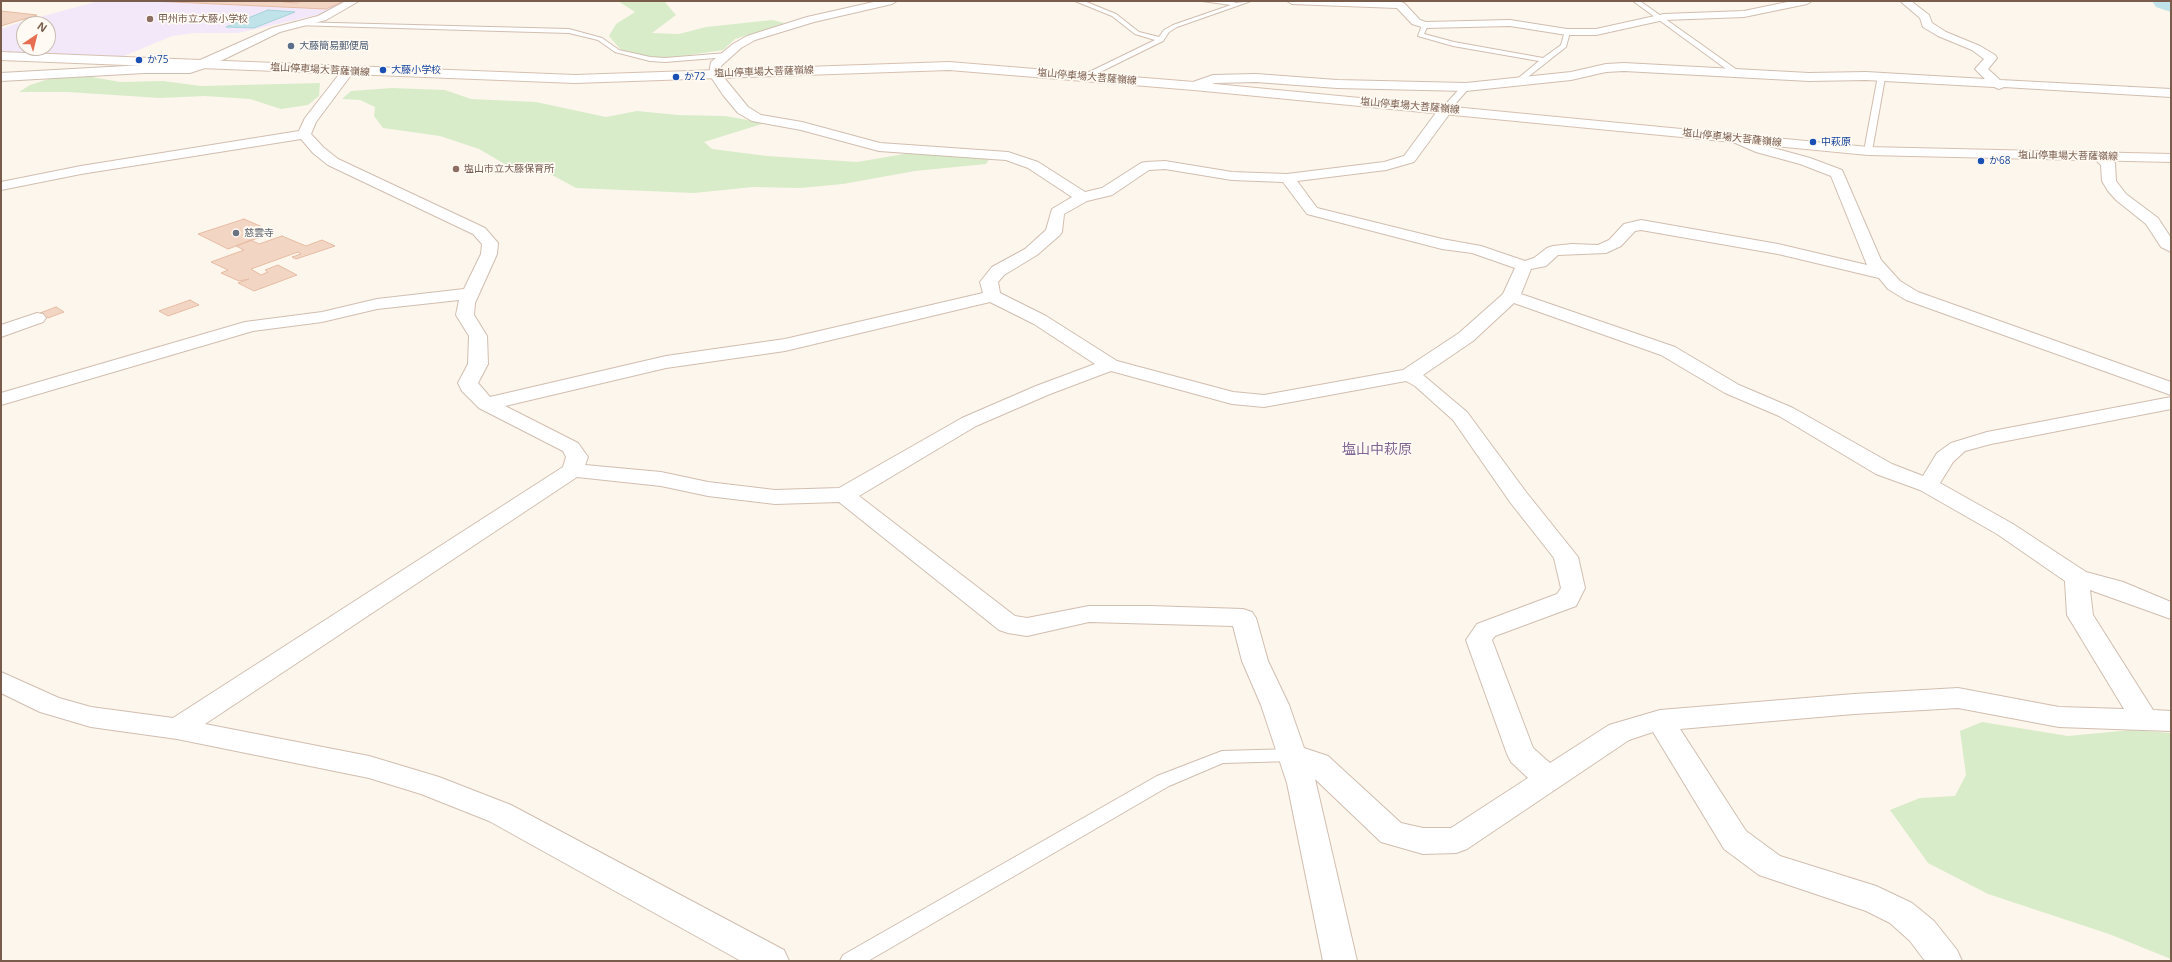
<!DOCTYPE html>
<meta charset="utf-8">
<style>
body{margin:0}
#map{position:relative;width:2172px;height:962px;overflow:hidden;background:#fdf6ec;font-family:"Open Sans",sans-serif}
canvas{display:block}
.frame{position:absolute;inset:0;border:2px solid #7a5c4d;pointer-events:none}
.north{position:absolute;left:16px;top:16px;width:40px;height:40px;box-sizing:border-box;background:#fffaf3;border:1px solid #cabbb1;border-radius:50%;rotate:35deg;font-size:11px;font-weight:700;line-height:16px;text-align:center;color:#7a5c4d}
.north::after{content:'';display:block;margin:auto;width:14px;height:18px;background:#e76f51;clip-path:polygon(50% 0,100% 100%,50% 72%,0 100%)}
</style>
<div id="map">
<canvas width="2172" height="962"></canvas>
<div class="frame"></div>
<div class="north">N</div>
</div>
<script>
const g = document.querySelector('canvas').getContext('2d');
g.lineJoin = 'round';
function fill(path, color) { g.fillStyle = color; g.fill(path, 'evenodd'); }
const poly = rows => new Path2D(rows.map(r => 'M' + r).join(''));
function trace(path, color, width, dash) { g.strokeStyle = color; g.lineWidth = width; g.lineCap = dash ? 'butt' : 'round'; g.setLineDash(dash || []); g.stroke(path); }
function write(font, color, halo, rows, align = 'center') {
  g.font = font + ' "Open Sans","Noto Sans JP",sans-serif'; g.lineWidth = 3.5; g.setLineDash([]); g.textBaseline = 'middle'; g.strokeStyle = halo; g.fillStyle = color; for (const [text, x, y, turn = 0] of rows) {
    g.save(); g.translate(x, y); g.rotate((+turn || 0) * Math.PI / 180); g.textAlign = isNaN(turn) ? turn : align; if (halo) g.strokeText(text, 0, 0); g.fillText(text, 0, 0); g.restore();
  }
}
const education = poly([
 [99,1,350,1,326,13,238,33,195,33,172,36,112,61,1,56,1,29,21,22],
 [24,24,48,24,48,48,24,48]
]);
const green = poly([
 [618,1,664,1,676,15,652,33,679,34,706,27,772,20,785,23,735,39,723,50,662,59,635,55,621,50,609,36,616,24,635,12],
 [55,77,92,77,120,82,163,81,201,86,320,83,319,96,308,105,281,109,250,99,205,96,160,98,68,92,19,92,30,85],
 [392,88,445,90,471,99,536,102,606,117,637,111,678,115,725,116,765,123,704,142,712,149,767,156,857,162,922,151,990,158,986,164,915,171,843,184,800,188,753,187,694,193,576,188,552,175,508,166,479,149,440,136,383,128,374,116,375,107,360,100,342,99,351,91],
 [1982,722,2068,736,2131,730,2171,733,2171,959,2109,934,1988,894,1928,863,1890,810,1920,798,1955,796,1966,775,1960,731]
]);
const water = poly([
 [268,10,295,12,254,28,226,27,268,10]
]);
const river = poly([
 [2152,1,2171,1,2171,12,2156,7,2152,1]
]);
const building = poly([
 [151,1,285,1,283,2,297,3,301,1,344,1,326,9,151,1],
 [1,11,37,15,1,26,1,11],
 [244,219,274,232,228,249,198,234,244,219],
 [282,236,306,246,322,240,335,246,296,259,292,257,301,254,298,252,251,269,261,275,268,272,265,270,278,265,297,275,254,291,238,283,249,279,239,281,221,273,228,270,211,262,244,250,236,246,251,240,259,244,282,236],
 [190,300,199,305,168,316,159,311,190,300],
 [56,307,64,312,48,318,40,313,56,307]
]);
const service = poly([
 [1075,1,1084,1,1116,14,1139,32,1159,37,1164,30,1173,25,1231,5,1202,1,1231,1,1236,3,1251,1,1177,27,1169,32,1163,41,1086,79,1083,79,1083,75,1155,40,1135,34,1112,16,1075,1],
 [1633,1,1640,1,1740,72,1733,74,1633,1],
 [296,22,569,29,602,38,619,50,650,57,665,58,727,53,730,55,727,57,665,62,650,61,615,52,598,40,569,33,294,25,293,24,296,22],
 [1425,23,1428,25,1424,34,1454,42,1543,58,1561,45,1565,31,1570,32,1566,47,1519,84,1515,82,1516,80,1539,61,1453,46,1418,36,1422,25,1425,23],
 [1878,76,1885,78,1872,151,1868,153,1864,151,1878,76],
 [1463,85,1470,87,1449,111,1443,111,1443,107,1463,85],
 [1292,749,1298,750,1300,755,1298,760,1292,761,1223,763,1169,786,868,961,840,961,843,955,1157,776,1222,751,1292,749]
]);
const minor = poly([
 [346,1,359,1,326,20,280,32,208,67,190,73,144,73,1,81,1,73,144,65,189,65,272,28,318,16,346,1],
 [878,1,897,1,892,4,814,22,755,40,741,48,721,66,721,74,748,107,761,115,802,122,880,143,1008,152,1038,162,1085,192,1102,188,1141,163,1146,162,1165,161,1232,172,1287,174,1384,162,1404,156,1441,106,1446,105,1453,109,1414,162,1386,170,1297,181,1317,208,1442,239,1481,246,1525,261,1534,258,1547,248,1553,246,1572,244,1598,245,1609,240,1624,224,1641,220,1778,244,1867,265,1831,176,1800,164,1756,152,1733,142,1731,139,1738,135,1743,136,1766,146,1810,158,1842,170,1881,260,1900,281,1918,292,2171,382,2171,395,1906,300,1888,289,1879,278,1778,254,1641,230,1635,231,1621,246,1606,253,1558,255,1546,266,1531,269,1521,294,1675,347,1739,385,1793,408,1892,464,1923,476,1937,453,1951,443,1987,432,2171,397,2171,409,1991,444,1965,451,1953,462,1940,483,2013,524,2086,572,2123,582,2171,602,2171,619,2090,590,2093,615,2153,710,2171,711,2171,731,2059,727,1958,708,1854,714,1680,729,1746,831,1780,856,1876,886,1912,903,1934,921,1957,950,1962,961,1925,961,1910,941,1890,923,1866,911,1759,875,1724,849,1653,732,1629,740,1467,849,1456,853,1423,854,1381,842,1315,779,1357,961,1323,961,1287,783,1261,705,1242,661,1233,626,1089,622,1027,636,1008,633,999,630,839,502,775,504,708,496,661,486,577,477,205,724,369,756,439,777,511,805,784,950,789,961,741,961,489,821,421,794,369,778,177,739,91,727,40,712,1,693,1,672,59,698,91,707,173,718,563,467,566,457,563,451,479,408,462,391,458,383,468,364,469,336,456,315,459,300,377,309,322,322,253,331,1,405,1,393,245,322,322,312,377,299,464,289,481,254,482,244,473,234,328,165,313,153,301,139,81,174,1,190,1,182,81,166,299,131,305,118,344,68,348,67,354,71,316,122,311,134,323,147,338,159,485,228,498,243,497,254,475,303,474,315,487,336,488,364,478,383,490,397,666,356,785,339,983,293,980,282,992,267,1025,249,1046,230,1052,209,1072,197,1028,168,1006,160,879,151,801,130,752,121,738,113,723,95,709,74,711,62,733,44,747,36,807,17,878,1],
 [1165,169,1232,180,1283,182,1307,214,1442,249,1472,253,1515,268,1503,294,1459,333,1403,370,1264,395,1233,392,1117,361,1046,316,1000,293,998,282,1004,275,1037,255,1060,235,1062,232,1064,214,1087,201,1112,195,1149,170,1165,169],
 [990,302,1034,324,1095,364,1036,386,962,418,839,488,775,490,708,482,661,472,585,465,588,457,578,443,505,406,666,368,785,351,990,302],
 [1514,303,1661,355,1725,393,1779,416,1876,474,1920,490,1997,534,2065,581,2067,615,2124,709,2059,707,1958,688,1854,694,1660,710,1609,725,1550,763,1533,748,1492,640,1495,636,1576,606,1585,588,1578,557,1526,492,1467,412,1423,375,1473,341,1514,303],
 [1111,371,1232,404,1264,407,1406,381,1415,386,1453,420,1510,502,1554,558,1561,588,1557,594,1477,624,1466,640,1507,754,1511,762,1528,778,1451,828,1423,828,1401,823,1328,756,1304,748,1289,705,1268,661,1256,618,1252,612,1243,609,1149,606,1089,606,1027,618,1015,616,859,496,976,426,1050,394,1111,371],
 [1287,1,1400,2,1404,3,1420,20,1426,22,1510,20,1567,29,1596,29,1664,14,1744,11,1792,1,1812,1,1807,4,1744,17,1664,20,1596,35,1567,35,1510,26,1425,28,1412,24,1397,8,1292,4,1287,1],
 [1900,1,1911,1,1929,15,1932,23,1946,32,1980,46,1995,55,1997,58,1988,69,2000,80,2171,89,2171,97,2004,87,1999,89,1994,87,1866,80,1809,81,1624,71,1606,72,1571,80,1466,91,1337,88,1256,82,1215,83,1194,90,1188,86,1190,83,1213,75,1256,74,1337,80,1466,83,1571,72,1606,64,1624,63,1809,73,1866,72,1985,79,1975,69,1984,59,1972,50,1938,36,1923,27,1920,18,1900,1],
 [2099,153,2104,154,2115,163,2116,181,2126,194,2158,218,2171,238,2171,252,2161,247,2146,224,2116,200,2108,191,2102,181,2101,165,2092,157,2099,153],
 [37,313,43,314,46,318,43,322,1,337,1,325,37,313]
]);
const secondary = poly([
 [1,52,575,75,949,62,1194,82,1868,147,2171,154,2171,162,1868,155,1194,90,949,70,575,83,1,60,1,52]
]);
const markers = [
 [150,19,4,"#8d6e63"],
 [291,46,4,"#5c6f8a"],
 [139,60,4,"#1a4fb4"],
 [383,70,4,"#1a4fb4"],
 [676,77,4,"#1a4fb4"],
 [1813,142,4,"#1a4fb4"],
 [1981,161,4,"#1a4fb4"],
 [456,169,4,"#8d6e63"],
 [236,233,4,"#6b7280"]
];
const farEducationnames = [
 ["甲州市立大藤小学校",158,19],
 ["塩山市立大藤保育所",464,169]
];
const farServicenames = [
 ["大藤簡易郵便局",299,46]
];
const farTransitnames = [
 ["か75",147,60],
 ["大藤小学校",391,70],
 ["か72",684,77],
 ["中萩原",1821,142],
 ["か68",1989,161]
];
const farStreetnames = [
 ["塩山停車場大菩薩嶺線",320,70,3],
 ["塩山停車場大菩薩嶺線",764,72,-2],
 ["塩山停車場大菩薩嶺線",1087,77,5],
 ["塩山停車場大菩薩嶺線",1410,106,5],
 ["塩山停車場大菩薩嶺線",1732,138,6],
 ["塩山停車場大菩薩嶺線",2068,156,1]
];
const farWorshipnames = [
 ["慈雲寺",244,233]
];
const quarterNames = [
 ["塩山中萩原",1377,450]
];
fill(education, '#f3e8fa');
fill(green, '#d8ecc9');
fill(water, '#bfe3e8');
trace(water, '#a5d3da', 1);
fill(river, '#bfe3e8');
fill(building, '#f3d5c3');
trace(building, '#e6bba3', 1);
trace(service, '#d1beb0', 2);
trace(minor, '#d1beb0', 2);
trace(secondary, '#d6c0b0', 2);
fill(service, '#fff');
fill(minor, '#fff');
fill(secondary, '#fff');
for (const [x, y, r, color] of markers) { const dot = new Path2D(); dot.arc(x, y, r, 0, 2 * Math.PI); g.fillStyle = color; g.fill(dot); trace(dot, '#fffaf3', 1.5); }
write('10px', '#785e54', '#fffaf3', farEducationnames, 'left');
write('10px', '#4e5e75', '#fffaf3', farServicenames, 'left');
write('10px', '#164399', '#fffaf3', farTransitnames, 'left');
write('10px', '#7a5c4d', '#fffaf3', farStreetnames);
write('10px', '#5b616d', '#fffaf3', farWorshipnames, 'left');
write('14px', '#846695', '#fffaf3', quarterNames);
</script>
